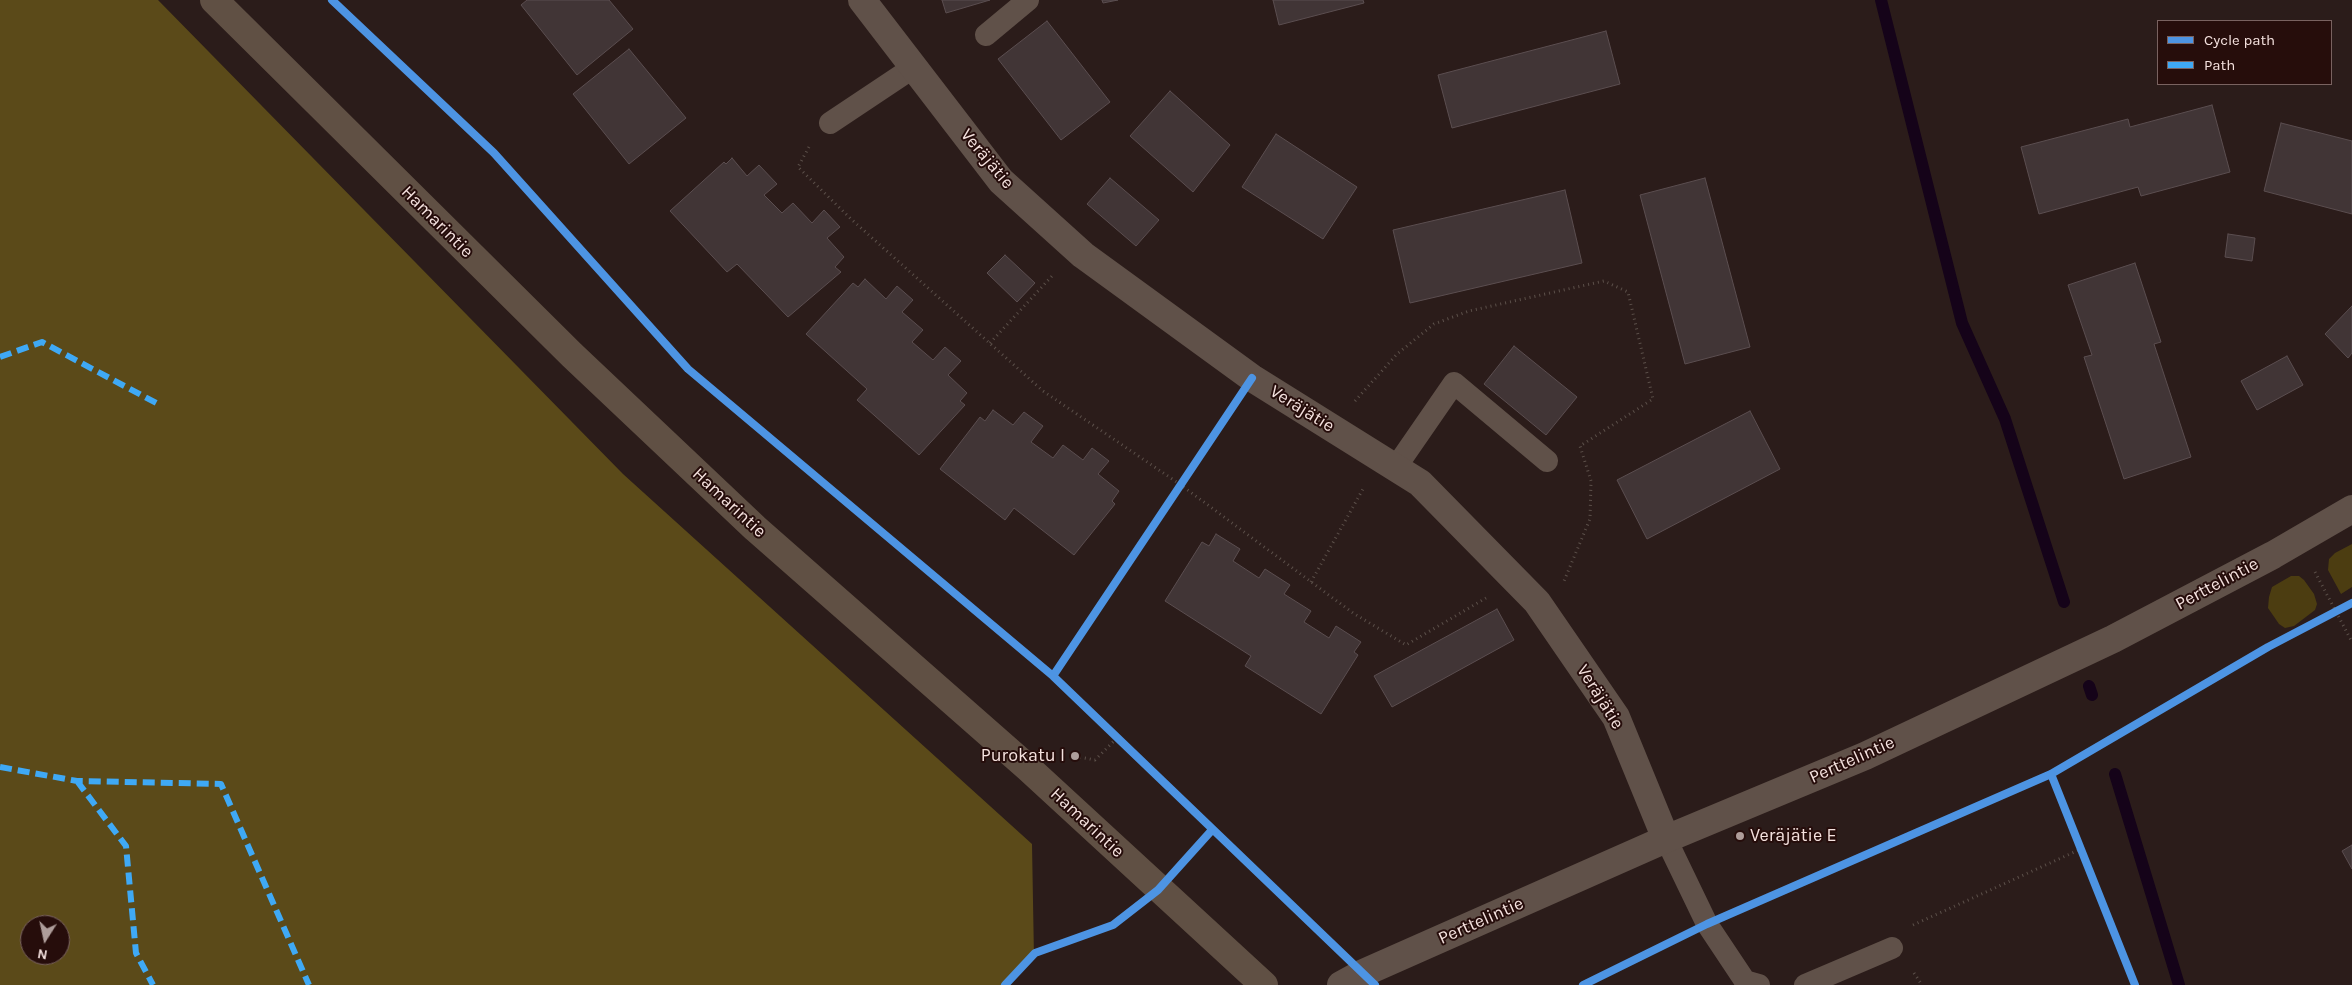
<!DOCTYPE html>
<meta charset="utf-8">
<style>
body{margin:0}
#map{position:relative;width:2352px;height:985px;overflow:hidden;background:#2b1c1a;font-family:Karla,sans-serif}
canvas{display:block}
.legend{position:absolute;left:2157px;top:20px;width:175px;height:65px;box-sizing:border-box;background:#260d0b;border:1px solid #796260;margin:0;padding:6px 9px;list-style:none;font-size:15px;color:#f5e2df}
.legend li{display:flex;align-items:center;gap:10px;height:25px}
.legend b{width:25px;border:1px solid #796260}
.north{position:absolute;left:20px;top:915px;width:50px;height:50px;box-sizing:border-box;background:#260d0b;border:1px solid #796260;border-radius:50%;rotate:190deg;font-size:14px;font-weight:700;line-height:20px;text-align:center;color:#f5e2df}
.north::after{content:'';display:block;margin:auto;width:18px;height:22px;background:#ae9d9a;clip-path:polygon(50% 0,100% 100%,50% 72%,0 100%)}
</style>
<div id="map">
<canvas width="2352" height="985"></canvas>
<ul class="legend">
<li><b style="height:6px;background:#4d94e3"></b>Cycle path</li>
<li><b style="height:6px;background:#3fa9f5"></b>Path</li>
</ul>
<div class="north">N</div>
</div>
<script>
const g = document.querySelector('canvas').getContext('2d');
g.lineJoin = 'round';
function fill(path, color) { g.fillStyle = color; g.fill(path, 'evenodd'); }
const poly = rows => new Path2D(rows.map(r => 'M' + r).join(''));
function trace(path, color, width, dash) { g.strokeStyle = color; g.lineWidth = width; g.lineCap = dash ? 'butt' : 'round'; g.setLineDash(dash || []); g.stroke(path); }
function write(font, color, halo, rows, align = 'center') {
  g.font = font + ' Karla,sans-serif'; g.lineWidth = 4; g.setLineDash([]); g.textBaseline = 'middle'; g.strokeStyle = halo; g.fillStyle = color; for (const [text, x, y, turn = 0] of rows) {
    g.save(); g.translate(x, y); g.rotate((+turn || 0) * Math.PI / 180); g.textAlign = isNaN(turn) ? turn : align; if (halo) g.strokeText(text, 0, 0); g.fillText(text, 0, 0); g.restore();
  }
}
const green = poly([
 [2352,544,2352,587,2341,594,2328,570,2329,559,2335,553],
 [2291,576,2299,576,2304,580,2314,594,2317,604,2315,610,2294,626,2285,628,2279,624,2268,608,2269,597,2272,587]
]);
const forest = poly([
 [0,0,158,0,623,474,1032,844,1034,958,1008,985,0,985],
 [30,925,60,925,60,955,30,955]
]);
const stream = poly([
 [1881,0,1962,323,2005,419,2064,602],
 [2089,686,2092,695],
 [2115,774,2179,985]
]);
const building = poly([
 [527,0,609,0,633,29,577,75,521,5,527,0],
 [942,0,990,0,946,13,942,0],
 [1102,0,1118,0,1103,3,1102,0],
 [1273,0,1363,0,1364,3,1279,25,1273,0],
 [1047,21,1110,102,1061,140,998,59,1047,21],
 [1606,31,1620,84,1452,128,1438,75,1606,31],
 [629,49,686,118,629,164,573,94,629,49],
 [1170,91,1230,145,1193,192,1130,136,1170,91],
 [2212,105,2230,172,2141,196,2138,187,2039,214,2021,147,2128,119,2130,127,2212,105],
 [2281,123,2352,141,2352,214,2264,191,2281,123],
 [1276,134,1357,187,1323,239,1242,187,1276,134],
 [732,158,747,176,759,165,777,184,764,195,782,213,793,203,812,223,824,210,840,227,827,238,844,257,835,267,841,272,788,317,737,264,727,272,670,211,724,162,726,164,732,158],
 [1110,178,1159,220,1136,246,1087,204,1110,178],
 [1705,178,1750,347,1685,364,1640,195,1705,178],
 [1565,190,1582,263,1410,303,1393,230,1565,190],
 [2228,234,2255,238,2252,261,2225,257,2228,234],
 [1005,255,1035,283,1017,302,987,273,1005,255],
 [2135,263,2161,342,2154,344,2191,457,2124,479,2084,357,2092,355,2068,285,2135,263],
 [865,279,886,299,897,286,913,300,902,312,923,330,912,342,933,360,945,347,961,361,948,375,967,393,960,401,965,405,919,455,857,400,867,389,806,334,853,283,858,287,865,279],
 [2352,306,2352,353,2348,358,2325,334,2352,306],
 [1514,346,1577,397,1546,435,1484,384,1514,346],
 [2287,356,2303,385,2257,410,2241,381,2287,356],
 [993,410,1013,425,1024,412,1043,426,1031,442,1053,458,1063,445,1083,460,1092,448,1109,461,1098,474,1119,491,1112,501,1115,504,1074,555,1014,508,1005,520,940,469,980,417,985,421,993,410],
 [1750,411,1780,469,1647,539,1617,480,1750,411],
 [1216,534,1240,549,1233,561,1259,578,1265,569,1290,585,1284,594,1311,611,1304,622,1329,638,1336,626,1361,642,1354,652,1358,655,1321,714,1245,666,1251,656,1165,601,1202,542,1209,546,1216,534],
 [1497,609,1514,640,1392,707,1374,676,1497,609],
 [2352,845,2352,869,2342,851,2352,845]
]);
const path = poly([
 [809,147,798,167,851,219,1043,391,1181,485,1353,613,1406,645,1486,598],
 [990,343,1052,276],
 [1355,401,1397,354,1434,324,1469,311,1604,281,1628,292,1653,399,1580,446,1591,481,1590,519,1564,581],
 [2315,572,2352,642],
 [1311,582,1363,489],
 [1075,756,1095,760,1117,738],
 [1913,925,2081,849],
 [1914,973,1922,985]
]);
const lane = poly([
 [986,35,1028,0],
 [830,123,914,67],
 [1396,467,1454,383,1547,461],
 [1666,839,1707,924,1745,981,1759,985],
 [1805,985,1892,948]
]);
const street = poly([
 [862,0,1001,181,1083,255,1252,378,1420,483,1537,602,1616,717,1666,839],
 [1341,985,1361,974,1666,839,1865,756,2113,639,2273,555,2352,509]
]);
const secondary = poly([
 [214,0,572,355,755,528,1027,767,1264,985]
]);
const quiet = poly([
 [0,357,42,342,160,405],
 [0,767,77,781,221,784,309,985],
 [77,781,126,846,136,953,153,985]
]);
const cycleway = poly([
 [332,0,494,153,688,369,1053,676,1375,985],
 [1053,676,1252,378],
 [2051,774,2135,985],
 [1005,985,1035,953,1113,925,1158,890,1212,830],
 [1583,985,1707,924,2051,774,2268,647,2352,603]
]);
const markers = [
 [1075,756,5,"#ae9d9a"],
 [1740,836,5,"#ae9d9a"]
];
const streetNames = [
 ["Veräjätie",987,159,50],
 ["Hamarintie",437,222,45],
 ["Veräjätie",1302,409,32],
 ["Hamarintie",729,503,43],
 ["Perttelintie",2217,584,-28],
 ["Veräjätie",1600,697,58],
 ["Perttelintie",1852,760,-24],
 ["Hamarintie",1087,823,43],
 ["Perttelintie",1481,921,-24]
];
const poiNames = [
 ["Purokatu I",1065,756],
 ["Veräjätie E",1750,836,"left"]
];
fill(green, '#4c3d11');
fill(forest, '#5b4a19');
trace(stream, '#150319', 12);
fill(building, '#413536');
trace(building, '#5b4e50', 1);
trace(path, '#5c504a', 3, [1, 4]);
trace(lane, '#605149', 22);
trace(street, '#605149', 28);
trace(secondary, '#605044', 28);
trace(quiet, '#3fa9f5', 6, [12, 6]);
trace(cycleway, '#4d94e3', 8);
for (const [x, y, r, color] of markers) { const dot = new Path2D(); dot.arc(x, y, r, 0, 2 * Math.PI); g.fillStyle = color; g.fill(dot); trace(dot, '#260d0b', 2); }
write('18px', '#f5e2df', '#260d0b', streetNames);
write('18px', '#f5e2df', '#260d0b', poiNames, 'right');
</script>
